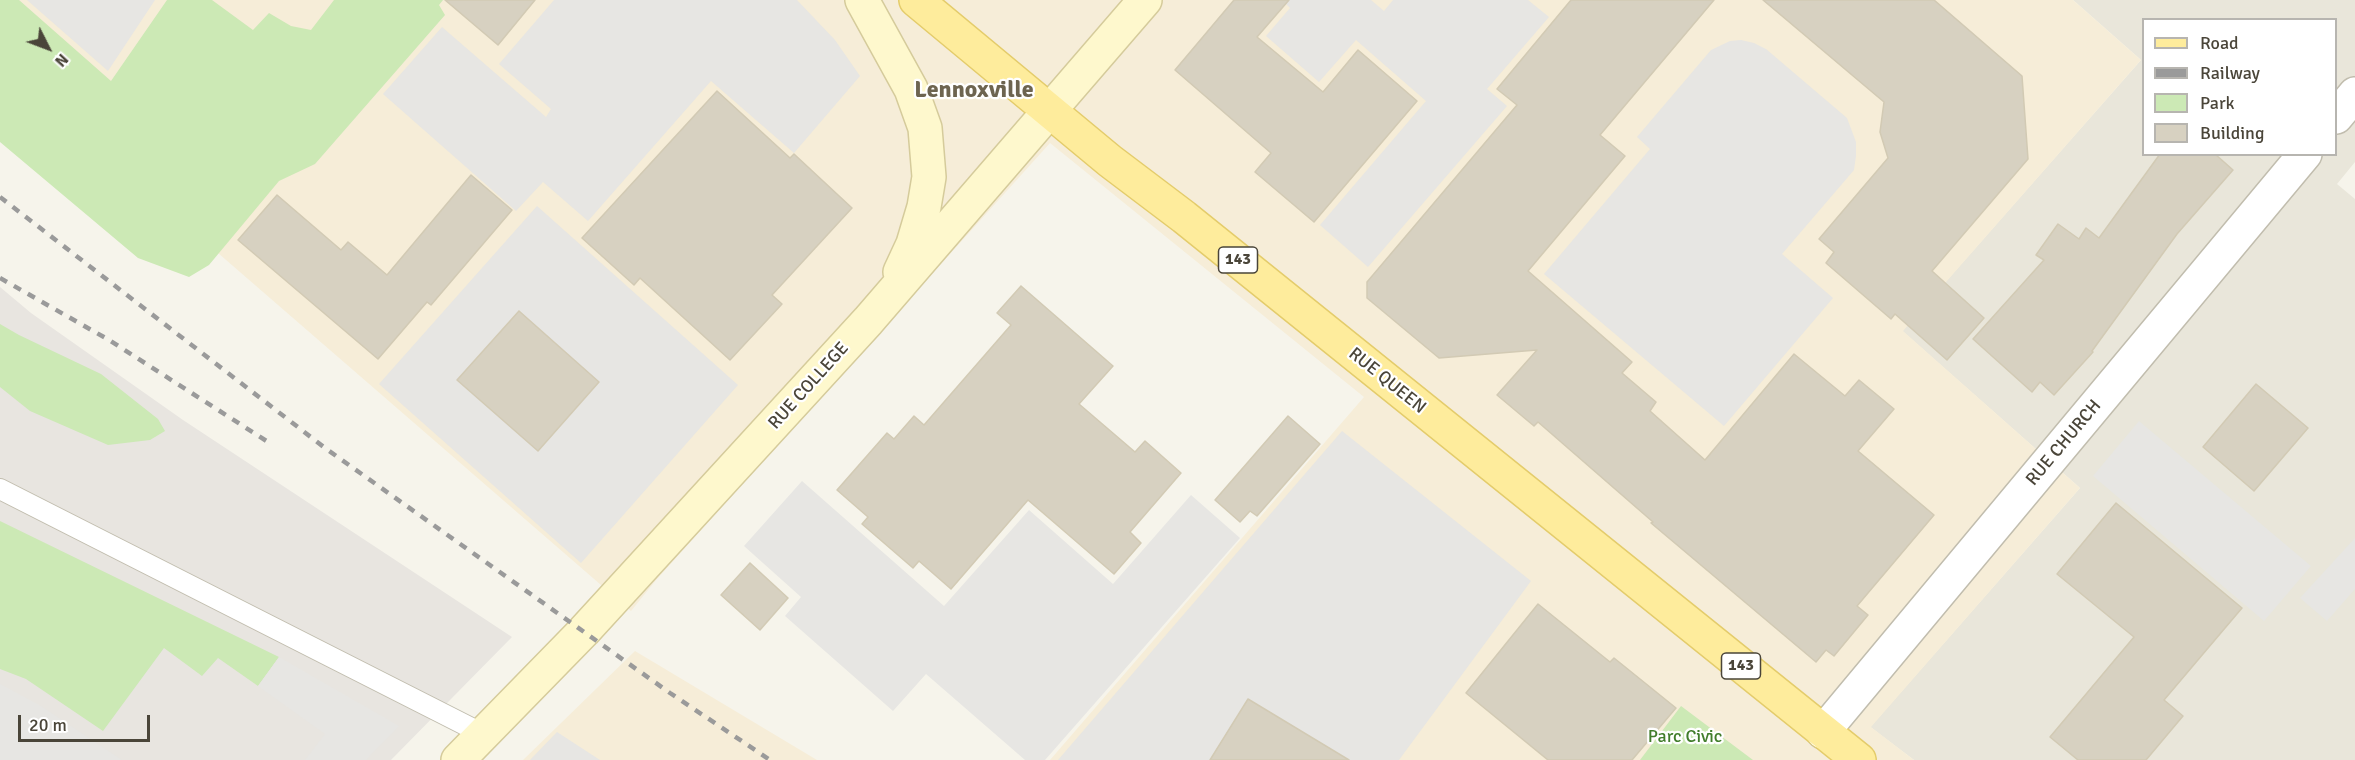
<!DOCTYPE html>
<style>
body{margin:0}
#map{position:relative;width:2355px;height:760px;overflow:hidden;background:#f6f4eb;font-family:Signika,sans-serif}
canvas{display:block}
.legend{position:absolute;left:2142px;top:18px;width:195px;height:138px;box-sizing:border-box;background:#fff;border:2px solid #b7b5b0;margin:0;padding:8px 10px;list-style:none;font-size:18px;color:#4a4539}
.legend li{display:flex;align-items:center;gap:12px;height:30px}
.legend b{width:30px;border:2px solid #b7b5b0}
.north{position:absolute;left:18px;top:18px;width:60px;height:60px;-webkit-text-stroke:4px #fff;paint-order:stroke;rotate:132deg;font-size:16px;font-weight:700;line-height:24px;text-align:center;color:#4a4539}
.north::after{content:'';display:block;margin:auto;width:21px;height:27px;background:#4a4539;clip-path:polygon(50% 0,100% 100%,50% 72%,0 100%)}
.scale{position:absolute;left:18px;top:715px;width:132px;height:27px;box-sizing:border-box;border:3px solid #4a4539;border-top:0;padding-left:8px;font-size:18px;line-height:21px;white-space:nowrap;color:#4a4539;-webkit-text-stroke:4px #fff;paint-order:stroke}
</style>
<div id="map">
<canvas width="2355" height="760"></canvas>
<ul class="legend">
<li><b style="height:8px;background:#feec9c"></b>Road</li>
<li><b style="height:8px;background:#9a9a9a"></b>Railway</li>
<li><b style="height:16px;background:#cce9b5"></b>Park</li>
<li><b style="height:16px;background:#d7d1c1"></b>Building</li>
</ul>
<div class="north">N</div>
<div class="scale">20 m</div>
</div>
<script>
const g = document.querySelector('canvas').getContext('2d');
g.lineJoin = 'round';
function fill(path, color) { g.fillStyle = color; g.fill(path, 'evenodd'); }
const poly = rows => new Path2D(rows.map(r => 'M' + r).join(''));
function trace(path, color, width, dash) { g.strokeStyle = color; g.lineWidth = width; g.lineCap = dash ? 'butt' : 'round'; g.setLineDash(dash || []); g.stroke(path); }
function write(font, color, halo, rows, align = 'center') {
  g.font = font + ' Signika,sans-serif'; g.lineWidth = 4.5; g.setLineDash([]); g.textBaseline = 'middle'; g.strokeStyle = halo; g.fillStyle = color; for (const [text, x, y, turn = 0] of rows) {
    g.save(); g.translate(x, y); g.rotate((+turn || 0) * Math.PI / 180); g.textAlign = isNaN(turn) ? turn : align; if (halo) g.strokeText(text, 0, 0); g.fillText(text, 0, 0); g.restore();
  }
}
const residential = poly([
 [2073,0,2355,0,2355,162,2337,184,2355,199,2355,760,1914,760,1870,727,2080,488,1902,331,2141,60],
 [2144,20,2336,20,2336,154,2144,154]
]);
const commercial = poly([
 [0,0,2073,0,2141,60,1903,331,2080,488,1871,727,1914,760,1050,760,1364,397,1050,143,657,579,631,611,0,64],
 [635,651,817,760,523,760]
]);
const industrial = poly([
 [0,287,31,313,183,420,512,637,391,760,0,760]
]);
const green = poly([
 [0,0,19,0,111,81,167,0,212,0,253,30,269,13,291,26,311,30,334,0,443,0,439,5,445,15,315,164,279,181,209,265,189,277,138,258,0,142],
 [0,324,19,335,101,374,158,419,165,431,150,440,108,445,30,411,0,387],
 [0,521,279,657,258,686,218,658,202,676,164,648,103,731,26,679,0,669],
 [1681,706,1753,760,1640,760]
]);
const parking = poly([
 [27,0,155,0,108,71],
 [554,0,797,0,835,40,860,76,794,153,711,81,588,221,543,182,516,211,383,94,442,27,546,117,551,109,499,64],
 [1282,0,1371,0,1384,11,1393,0,1528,0,1549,17,1487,89,1507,106,1368,267,1320,225,1426,101,1356,40,1319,82,1266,36,1290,8],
 [1741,40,1754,43,1766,49,1847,118,1856,142,1856,156,1854,170,1782,254,1833,298,1724,426,1544,274,1650,149,1637,137,1711,50,1730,41],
 [537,206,738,385,581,563,379,384],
 [2139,421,2311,566,2264,621,2093,476],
 [1342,431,1531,581,1399,760,1336,760,1339,754,1248,699,1210,760,1058,760],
 [802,481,944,606,1029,510,1113,584,1191,495,1240,538,1045,760,1025,760,926,674,893,711,785,616,801,597,744,546],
 [2355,538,2355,589,2327,621,2300,598],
 [279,657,399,726,366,760,305,760,325,734,258,686],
 [0,684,41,706,122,760,0,760],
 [557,732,600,760,530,760]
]);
const building = poly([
 [445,0,535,0,498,45,445,0],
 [1234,0,1289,0,1257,37,1323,92,1358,50,1417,101,1314,222,1255,172,1271,153,1175,70,1234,0],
 [1571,0,1714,0,1600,135,1625,156,1528,271,1632,362,1622,373,1656,402,1650,411,1705,460,1794,354,1845,396,1859,380,1894,409,1858,451,1934,515,1857,606,1868,615,1834,656,1826,650,1816,662,1651,523,1653,522,1538,422,1534,426,1497,395,1537,350,1439,358,1367,298,1367,282,1517,105,1497,89,1571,0],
 [1763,0,1934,0,2022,76,2028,159,1932,271,1984,318,1947,360,1895,314,1891,319,1826,263,1834,252,1819,239,1888,158,1880,132,1884,102,1763,0],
 [717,91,790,158,794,154,852,208,772,295,782,304,730,360,640,278,634,285,582,238,717,91],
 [2160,154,2215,154,2233,170,2177,234,2092,351,2093,352,2054,395,2040,382,2032,392,1973,339,2044,260,2036,255,2058,224,2079,239,2086,228,2099,238,2160,154],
 [471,175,512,210,431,305,427,302,378,359,238,240,277,195,341,250,348,242,387,275,471,175],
 [1021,286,1113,366,1079,404,1135,452,1145,441,1181,473,1130,532,1141,543,1114,574,1028,500,951,589,919,561,913,568,862,524,868,517,837,490,887,433,894,439,914,416,924,425,1011,325,997,313,1021,286],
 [519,311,599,382,538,451,457,380,519,311],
 [2256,384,2308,428,2254,491,2203,447,2256,384],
 [1288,416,1320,444,1257,516,1250,511,1240,522,1215,500,1288,416],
 [2116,503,2242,608,2164,700,2183,716,2146,760,2078,760,2050,737,2134,637,2057,574,2116,503],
 [750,563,788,598,760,630,721,595,750,563],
 [1538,604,1610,662,1614,658,1676,708,1632,760,1548,760,1466,693,1538,604],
 [1248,699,1349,760,1210,760,1248,699]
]);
const lane = poly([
 [0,489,483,734]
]);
const street = poly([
 [2336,117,2355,94],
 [1823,732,2305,154]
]);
const secondary = poly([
 [862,0,911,89,925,128,929,177,924,207,913,244,900,272],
 [458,760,584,631,868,321,1145,0]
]);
const primary = poly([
 [916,0,1110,161,1184,217,1859,760]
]);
const rail = poly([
 [0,197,325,448,670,693,770,760],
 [0,278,109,340,268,442]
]);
const shields = [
 [1238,260,39],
 [1741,666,39]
];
const shieldNames = [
 ["143",1238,260],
 ["143",1741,666]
];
const streetNames = [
 ["RUE QUEEN",1387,381,39],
 ["RUE COLLEGE",809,386,-48],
 ["RUE CHURCH",2064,443,-50]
];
const parkNames = [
 ["Parc Civic",1685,737]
];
const districtNames = [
 ["Lennoxville",974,91]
];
fill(residential, '#e9e6da');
fill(commercial, '#f6edd8');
fill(industrial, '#e8e5e0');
fill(green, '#cce9b5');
fill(parking, '#e7e6e3');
fill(building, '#d7d1c1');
trace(building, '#d2cab4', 1.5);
trace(lane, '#c1bdae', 22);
trace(street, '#c1bdae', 36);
trace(secondary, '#d5cb9b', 36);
trace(primary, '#e4cc6b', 36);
trace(lane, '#fff', 20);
trace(street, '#fff', 33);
trace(secondary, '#fef8cd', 33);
trace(primary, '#feec9c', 33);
trace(rail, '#9a9a9a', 4.5, [8, 8]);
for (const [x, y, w] of shields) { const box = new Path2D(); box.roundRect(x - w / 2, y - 13, w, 26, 4.5); g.fillStyle = '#fff'; g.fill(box); trace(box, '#4a4539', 1.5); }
write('bold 16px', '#4a4539', null, shieldNames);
write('18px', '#4a4539', '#fff', streetNames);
write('18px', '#417d2b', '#fff', parkNames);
write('bold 24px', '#6d6450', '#fff', districtNames);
</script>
